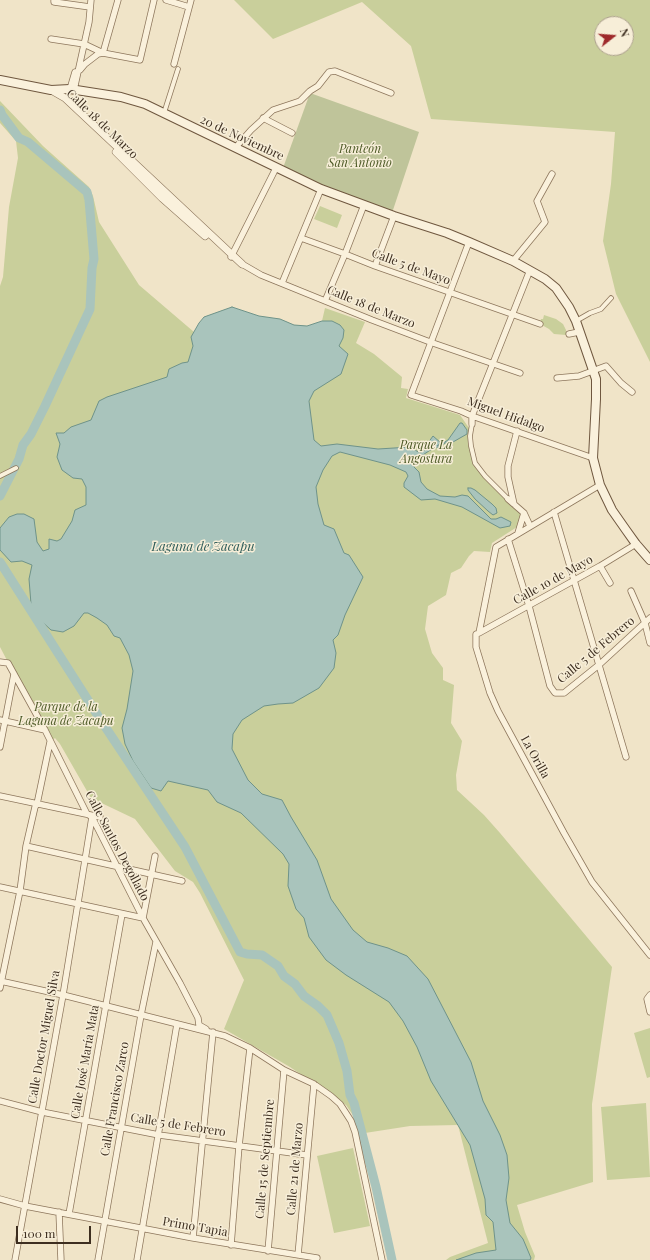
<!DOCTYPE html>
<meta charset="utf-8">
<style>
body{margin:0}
#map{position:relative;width:650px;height:1260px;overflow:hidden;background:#f0e4c8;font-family:"Playfair Display",serif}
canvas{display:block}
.north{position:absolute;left:594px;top:16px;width:40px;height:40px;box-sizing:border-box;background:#f7eed8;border:1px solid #ada18e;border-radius:50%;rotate:73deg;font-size:11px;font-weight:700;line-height:16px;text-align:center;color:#3d2e20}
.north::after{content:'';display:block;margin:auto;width:14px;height:18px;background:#9e2a2b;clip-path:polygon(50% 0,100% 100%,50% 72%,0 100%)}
.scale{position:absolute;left:16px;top:1226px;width:75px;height:18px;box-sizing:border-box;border:2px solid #3d2e20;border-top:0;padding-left:5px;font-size:12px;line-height:14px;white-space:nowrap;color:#3d2e20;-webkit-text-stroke:3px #f7eed8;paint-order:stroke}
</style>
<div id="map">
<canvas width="650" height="1260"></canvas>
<div class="north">N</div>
<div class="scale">100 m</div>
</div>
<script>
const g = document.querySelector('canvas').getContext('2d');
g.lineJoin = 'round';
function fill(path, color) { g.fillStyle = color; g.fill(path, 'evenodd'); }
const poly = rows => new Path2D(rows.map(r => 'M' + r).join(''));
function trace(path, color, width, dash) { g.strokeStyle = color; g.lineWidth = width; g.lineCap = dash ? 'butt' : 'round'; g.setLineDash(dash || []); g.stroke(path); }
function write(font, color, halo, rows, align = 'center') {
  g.font = font + ' "Playfair Display",serif'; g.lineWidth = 3; g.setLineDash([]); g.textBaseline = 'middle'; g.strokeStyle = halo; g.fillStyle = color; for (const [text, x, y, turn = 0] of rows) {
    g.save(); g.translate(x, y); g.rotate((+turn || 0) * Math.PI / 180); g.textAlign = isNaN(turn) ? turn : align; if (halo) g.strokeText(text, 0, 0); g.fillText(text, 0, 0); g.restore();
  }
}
const green = poly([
 [234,0,650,0,650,362,616,294,603,241,611,184,615,132,431,119,411,46,362,2,273,39],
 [602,24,626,24,626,48,602,48],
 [0,101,43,146,89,187,93,196,99,222,139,285,194,332,204,317,232,307,259,316,280,319,294,325,307,326,322,321,325,308,365,322,356,343,374,354,402,377,401,388,408,389,406,398,460,415,469,428,475,463,522,512,517,527,492,543,490,552,474,551,469,556,461,568,451,573,446,595,428,606,425,629,432,653,443,668,443,680,454,685,451,723,462,741,456,775,457,790,484,815,500,833,612,967,592,1104,593,1182,517,1205,525,1232,535,1256,534,1260,446,1260,450,1257,488,1243,458,1125,410,1126,365,1133,346,1105,290,1067,224,1029,244,980,200,893,193,882,175,871,135,819,91,798,60,744,55,738,50,742,0,647,0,286,3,277,9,207,18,158,16,141,0,123],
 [320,206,342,215,337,228,314,219],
 [544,315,556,319,563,324,566,330,566,335,554,334,549,329,540,324,541,319,543,319],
 [650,1028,650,1077,647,1078,634,1033],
 [646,1103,650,1177,607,1180,601,1107],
 [353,1148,370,1226,334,1233,317,1156]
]);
const cemetery = poly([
 [310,93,419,132,392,213,344,195,283,168]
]);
const water = poly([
 [232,307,259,316,280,319,294,325,307,326,322,321,332,321,340,325,344,330,343,338,339,346,348,354,341,374,314,391,309,401,314,440,321,446,337,444,378,449,410,447,420,453,426,449,428,443,433,436,441,443,437,446,438,446,448,440,460,423,462,423,467,430,467,434,453,442,447,442,439,447,432,449,415,460,414,467,419,472,421,482,427,489,440,496,455,497,462,495,468,496,491,519,496,519,501,517,511,522,510,526,500,528,462,507,435,499,421,500,404,487,404,483,408,476,406,472,390,465,340,452,332,456,323,470,316,487,318,504,324,525,334,529,344,553,349,555,363,577,345,615,338,635,333,640,336,653,334,668,319,688,293,703,278,704,264,706,242,720,233,734,232,749,248,780,262,794,282,800,291,817,317,860,331,899,353,930,367,942,388,948,407,956,428,979,471,1062,483,1101,500,1135,507,1155,509,1178,506,1200,510,1223,523,1239,531,1258,530,1260,456,1260,476,1253,496,1250,493,1222,486,1215,485,1199,470,1145,431,1081,417,1047,403,1021,389,1002,346,975,326,960,309,937,304,918,296,909,288,886,289,864,283,854,241,813,217,802,208,790,168,781,161,791,151,788,133,761,125,744,122,728,127,709,133,671,129,655,120,638,114,636,107,625,97,618,88,613,84,613,74,626,63,632,51,630,39,619,31,604,29,579,32,565,22,561,11,562,0,550,0,528,9,517,17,514,24,514,34,519,37,542,43,551,49,549,49,539,57,541,61,539,72,521,75,510,86,505,86,487,82,479,73,478,62,470,57,457,60,444,56,433,64,433,71,427,91,420,99,401,107,397,167,377,169,369,182,363,188,362,193,346,191,337,199,323,204,317,232,307],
 [468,488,471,488,475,490,492,504,496,508,497,513,493,515,488,511,475,499,468,490,468,488]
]);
const river = poly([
 [0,110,2,115,19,138,28,142,87,192,89,200,94,259,92,268,90,309,45,406,31,434,23,445,19,459,0,496],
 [0,562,100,719,185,847,240,952,247,954,262,955,278,966,284,976,295,984,304,996,318,1006,327,1015,339,1043,347,1071,350,1095,354,1103,376,1187,392,1260]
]);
const pedestrian = poly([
 [164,113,178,69],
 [576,321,590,313,601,309,611,298],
 [472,424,470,436,471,446,475,463,485,476,508,499],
 [0,476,16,468]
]);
const minor = poly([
 [54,0,54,2,90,7],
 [166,0,189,7],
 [51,39,84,44,103,53,140,60,154,0],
 [103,53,118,0],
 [174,64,191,0],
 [80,70,85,64,98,54,103,53],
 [70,89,75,72],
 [74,90,89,22,91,0],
 [263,118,292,133],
 [236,147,251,130,273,110,300,101,310,91,318,86,329,72,335,71,391,93],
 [301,238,345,254,375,266,540,324],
 [469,242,411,395,461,411,472,416,593,458],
 [231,257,276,168],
 [513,261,545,222,537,201,552,174],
 [242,264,261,275,372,320,430,342,520,373],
 [375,266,394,216],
 [282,283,321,189],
 [325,301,345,254,364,205],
 [569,334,579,332],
 [557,378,579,376,606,366,621,383,632,392],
 [472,424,472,416,530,270],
 [600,485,496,547,479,633,476,634,476,647,490,693,498,711,564,833,592,882,650,955],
 [508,499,524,513,530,526],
 [514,504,508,477,508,466,517,431],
 [554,512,626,757],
 [518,533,524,513],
 [508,539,529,606,550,686,555,693,564,693,600,664,650,618],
 [600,566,610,583],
 [631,591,645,623,650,643],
 [479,633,600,566,636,544],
 [0,662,8,663,45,730,87,814,92,817,143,918,180,983,198,1018,199,1025,206,1029],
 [0,720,45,730],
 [0,747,14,674],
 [0,796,100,817],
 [26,846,182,881],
 [0,887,143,918,155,856],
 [0,981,63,995,225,1036,250,1048,284,1070,314,1084,331,1096,340,1104,351,1121,355,1132,382,1260],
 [0,988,20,891,26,846,35,807,37,804,50,742],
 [650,995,647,999,650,1012],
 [0,1101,42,1112,159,1135,307,1155],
 [0,1199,25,1206,193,1238,317,1258],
 [59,1212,61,1260],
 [69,1214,122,914],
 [193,1238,213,1032],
 [231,1245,239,1146,250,1048],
 [268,1251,284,1070],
 [298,1255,314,1084],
 [15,1260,63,995,92,817],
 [98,1260,141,1015,156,942],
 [137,1260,177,1024]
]);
const tertiary = poly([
 [51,90,65,98,242,264],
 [116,152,162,198,205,236]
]);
const secondary = poly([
 [0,80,51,90,70,89,121,97,145,104,321,189,394,216,447,233,469,242,513,261,545,279,556,288,569,307,576,321,596,379,596,399,593,458,600,485,612,510,626,530,636,544,650,560]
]);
const streetNames = [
 ["Calle 18 de Marzo",102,124,44],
 ["20 de Noviembre",242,138,25],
 ["Calle 5 de Mayo",411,267,20],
 ["Calle 18 de Marzo",371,307,22],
 ["Miguel Hidalgo",506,415,20],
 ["Calle 1o de Mayo",553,580,-29],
 ["Calle 5 de Febrero",596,650,-40],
 ["La Orilla",535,757,61],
 ["Calle Santos Degollado",117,846,62],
 ["Calle Doctor Miguel Silva",44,1037,-80],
 ["Calle José María Mata",85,1062,-80],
 ["Calle Francisco Zarco",115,1099,-80],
 ["Calle 5 de Febrero",178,1125,9],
 ["Calle 15 de Septiembre",265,1159,-85],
 ["Calle 21 de Marzo",295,1169,-85],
 ["Primo Tapia",195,1227,10]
];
const parkNames = [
 ["Panteón",360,149],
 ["San Antonio",360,163],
 ["Parque La",426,445],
 ["Angostura",426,459],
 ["Parque de la",66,707],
 ["Laguna de Zacapu",66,721]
];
const waterNames = [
 ["Laguna de Zacapu",203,547]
];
fill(green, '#c9cf9b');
fill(cemetery, '#bfc49a');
fill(water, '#a9c4bc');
trace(water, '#6f938a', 1);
trace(river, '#a9c4bc', 9);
trace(pedestrian, '#8d765c', 5.5);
trace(minor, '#8d765c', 7);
trace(tertiary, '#8d765c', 8);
trace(secondary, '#6f573f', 10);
trace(pedestrian, '#faf1dc', 4);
trace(minor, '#faf1dc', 5.5);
trace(tertiary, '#faf1dc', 7);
trace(secondary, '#faf1dc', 8);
write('12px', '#3d2e20', '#f7eed8', streetNames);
write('italic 12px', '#4d5a26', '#f7eed8', parkNames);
write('italic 13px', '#2f5d5a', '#f7eed8', waterNames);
</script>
